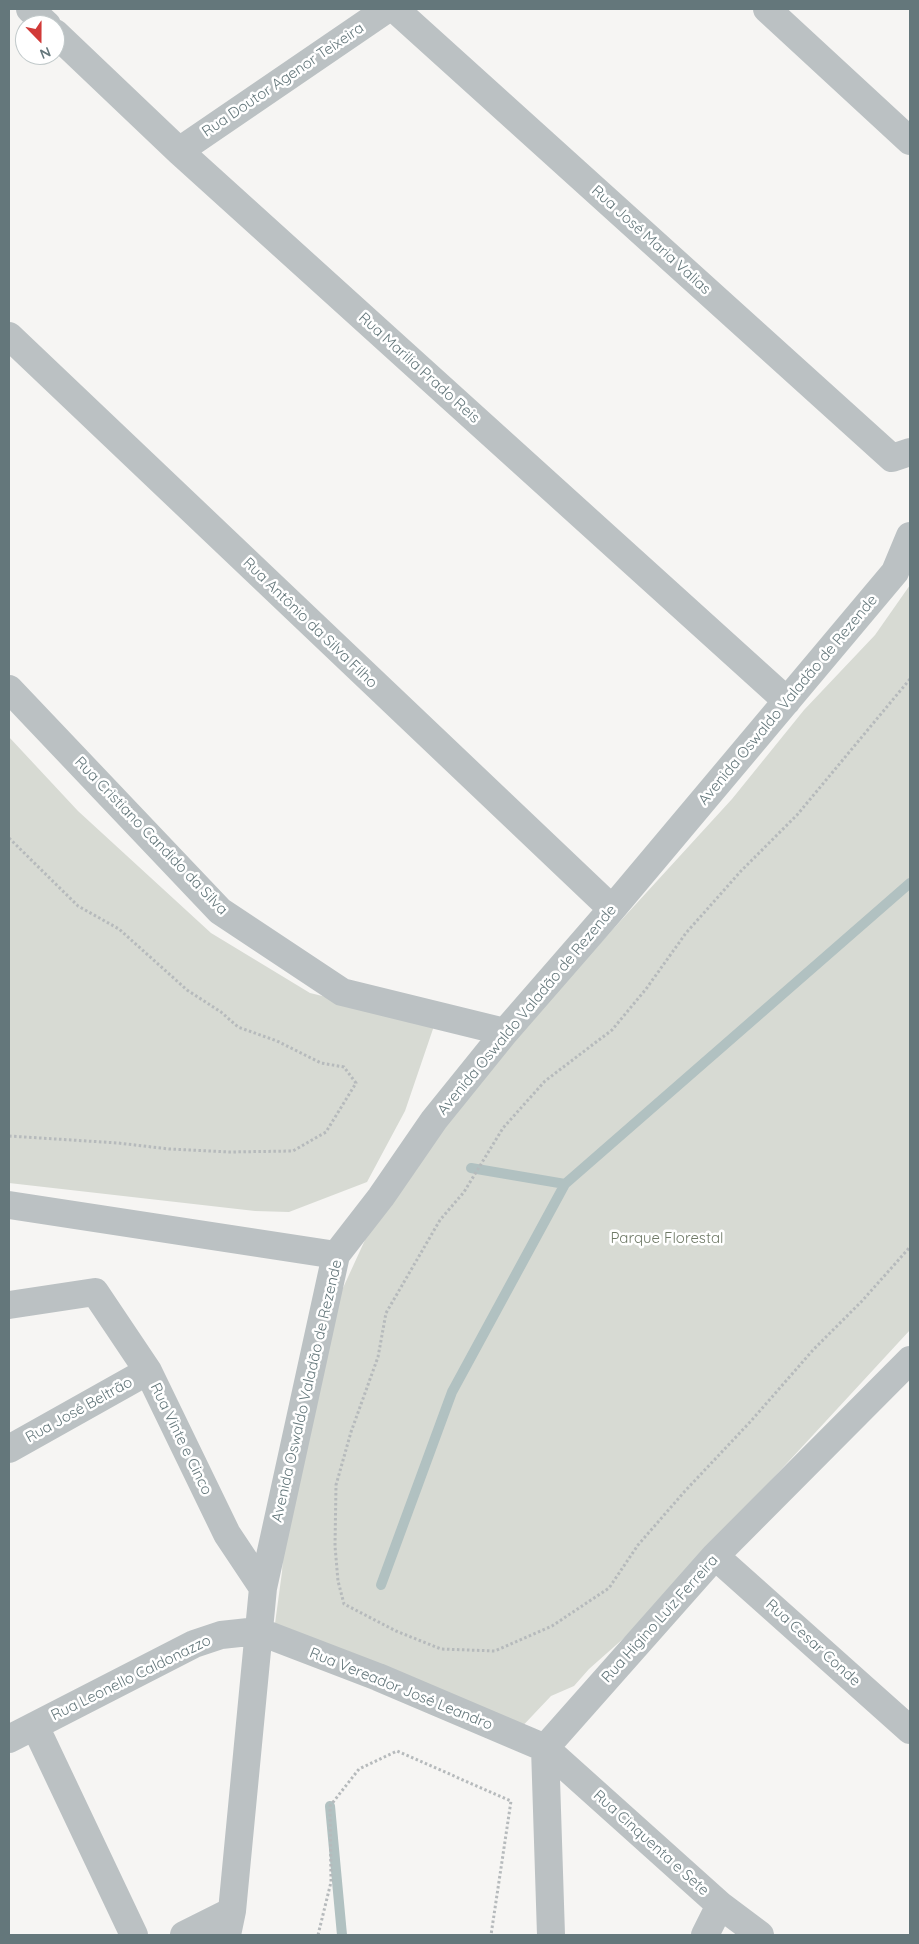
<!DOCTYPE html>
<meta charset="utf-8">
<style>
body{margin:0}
#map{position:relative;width:919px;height:1944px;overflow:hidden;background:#f6f5f3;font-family:Quicksand,sans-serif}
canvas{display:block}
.frame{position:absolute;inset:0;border:10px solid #64777b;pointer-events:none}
.north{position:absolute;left:15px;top:15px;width:50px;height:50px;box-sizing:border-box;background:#fff;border:1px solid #c1c9ca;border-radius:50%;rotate:158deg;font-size:14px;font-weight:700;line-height:20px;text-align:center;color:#64777b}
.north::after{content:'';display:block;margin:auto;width:18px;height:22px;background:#d13a38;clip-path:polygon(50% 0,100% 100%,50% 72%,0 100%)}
</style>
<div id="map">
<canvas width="919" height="1944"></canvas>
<div class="frame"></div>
<div class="north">N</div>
</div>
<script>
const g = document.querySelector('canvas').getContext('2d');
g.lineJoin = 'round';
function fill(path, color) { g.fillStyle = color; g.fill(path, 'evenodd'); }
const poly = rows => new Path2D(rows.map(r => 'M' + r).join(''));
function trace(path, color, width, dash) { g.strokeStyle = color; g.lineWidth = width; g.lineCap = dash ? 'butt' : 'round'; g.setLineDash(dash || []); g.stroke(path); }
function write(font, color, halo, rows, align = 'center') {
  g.font = font + ' Quicksand,sans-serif'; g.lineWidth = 5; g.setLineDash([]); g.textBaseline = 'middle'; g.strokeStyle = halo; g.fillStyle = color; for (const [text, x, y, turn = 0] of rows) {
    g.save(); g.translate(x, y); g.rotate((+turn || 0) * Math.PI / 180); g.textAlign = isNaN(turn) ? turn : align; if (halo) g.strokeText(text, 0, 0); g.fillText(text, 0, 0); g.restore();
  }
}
const green = poly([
 [910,585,910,1330,633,1630,589,1669,574,1686,551,1696,515,1734,274,1631,282,1572,288,1462,337,1301,365,1240,430,1141,550,998,732,799,804,710,875,635],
 [9,737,78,811,211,933,310,993,417,1019,434,1026,405,1111,367,1182,289,1212,255,1211,9,1183]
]);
const stream = poly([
 [471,1168,565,1184],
 [381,1585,452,1392,565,1184,910,883],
 [330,1806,342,1935]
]);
const path = poly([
 [910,679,797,815,741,871,686,933,646,989,612,1030,545,1081,503,1128,464,1192,440,1220,386,1313,378,1357,351,1432,336,1485,335,1546,338,1581,344,1604,396,1631,441,1649,495,1651,552,1626,609,1588,638,1545,685,1491,751,1421,813,1350,862,1301,910,1247],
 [9,838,78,906,119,929,187,990,221,1012,238,1027,277,1041,321,1063,344,1067,356,1083,326,1132,293,1151,229,1152,169,1149,118,1143,9,1136],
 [318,1935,331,1882,330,1806,359,1769,397,1751,511,1801,491,1935]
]);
const minor = poly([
 [30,9,47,25],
 [395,9,892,458,910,452],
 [767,9,910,141],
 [55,33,179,151,787,701],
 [179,151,387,9],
 [9,336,612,909],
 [9,689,220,911,342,992,505,1032],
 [9,1205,336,1255],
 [9,1305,95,1292,148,1371,227,1534,263,1588],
 [9,1449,148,1371],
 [715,1556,910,1730],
 [35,1726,134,1935],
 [9,1739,194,1644,221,1635,258,1631,378,1677,545,1748,720,1905,760,1935],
 [184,1935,232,1911],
 [227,1935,232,1911,263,1588,336,1255,381,1197,434,1120,505,1032,612,909,895,572,910,536],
 [551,1935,545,1748,715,1556,910,1360],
 [705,1935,720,1905]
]);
const streetNames = [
 ["Rua Doutor Agenor Teixeira",283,80,-34],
 ["Rua José Maria Valias",651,240,42],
 ["Rua Marilia Prado Reis",419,368,42],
 ["Rua Antônio da Silva Filho",310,623,44],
 ["Avenida Oswaldo Valadão de Rezende",788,700,-50],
 ["Rua Cristiano Candido da Silva",151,836,46],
 ["Avenida Oswaldo Valadão de Rezende",527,1010,-50],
 ["Avenida Oswaldo Valadão de Rezende",307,1391,-77],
 ["Rua José Beltrão",79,1410,-29],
 ["Rua Vinte e Cinco",181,1439,64],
 ["Rua Higino Luiz Ferreira",660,1619,-48],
 ["Rua Cesar Conde",813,1643,42],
 ["Rua Leonello Caldonazzo",131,1678,-26],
 ["Rua Vereador José Leandro",401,1689,22],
 ["Rua Cinquenta e Sete",651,1843,42]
];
const parkNames = [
 ["Parque Florestal",667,1238]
];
fill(green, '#d7dad3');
trace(stream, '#b1c1c1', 10);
trace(path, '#b6babc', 3, [2.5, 2.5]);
trace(minor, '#bbc1c3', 28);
write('15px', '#64777b', '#fff', streetNames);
write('15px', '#6e7966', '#fff', parkNames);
</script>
